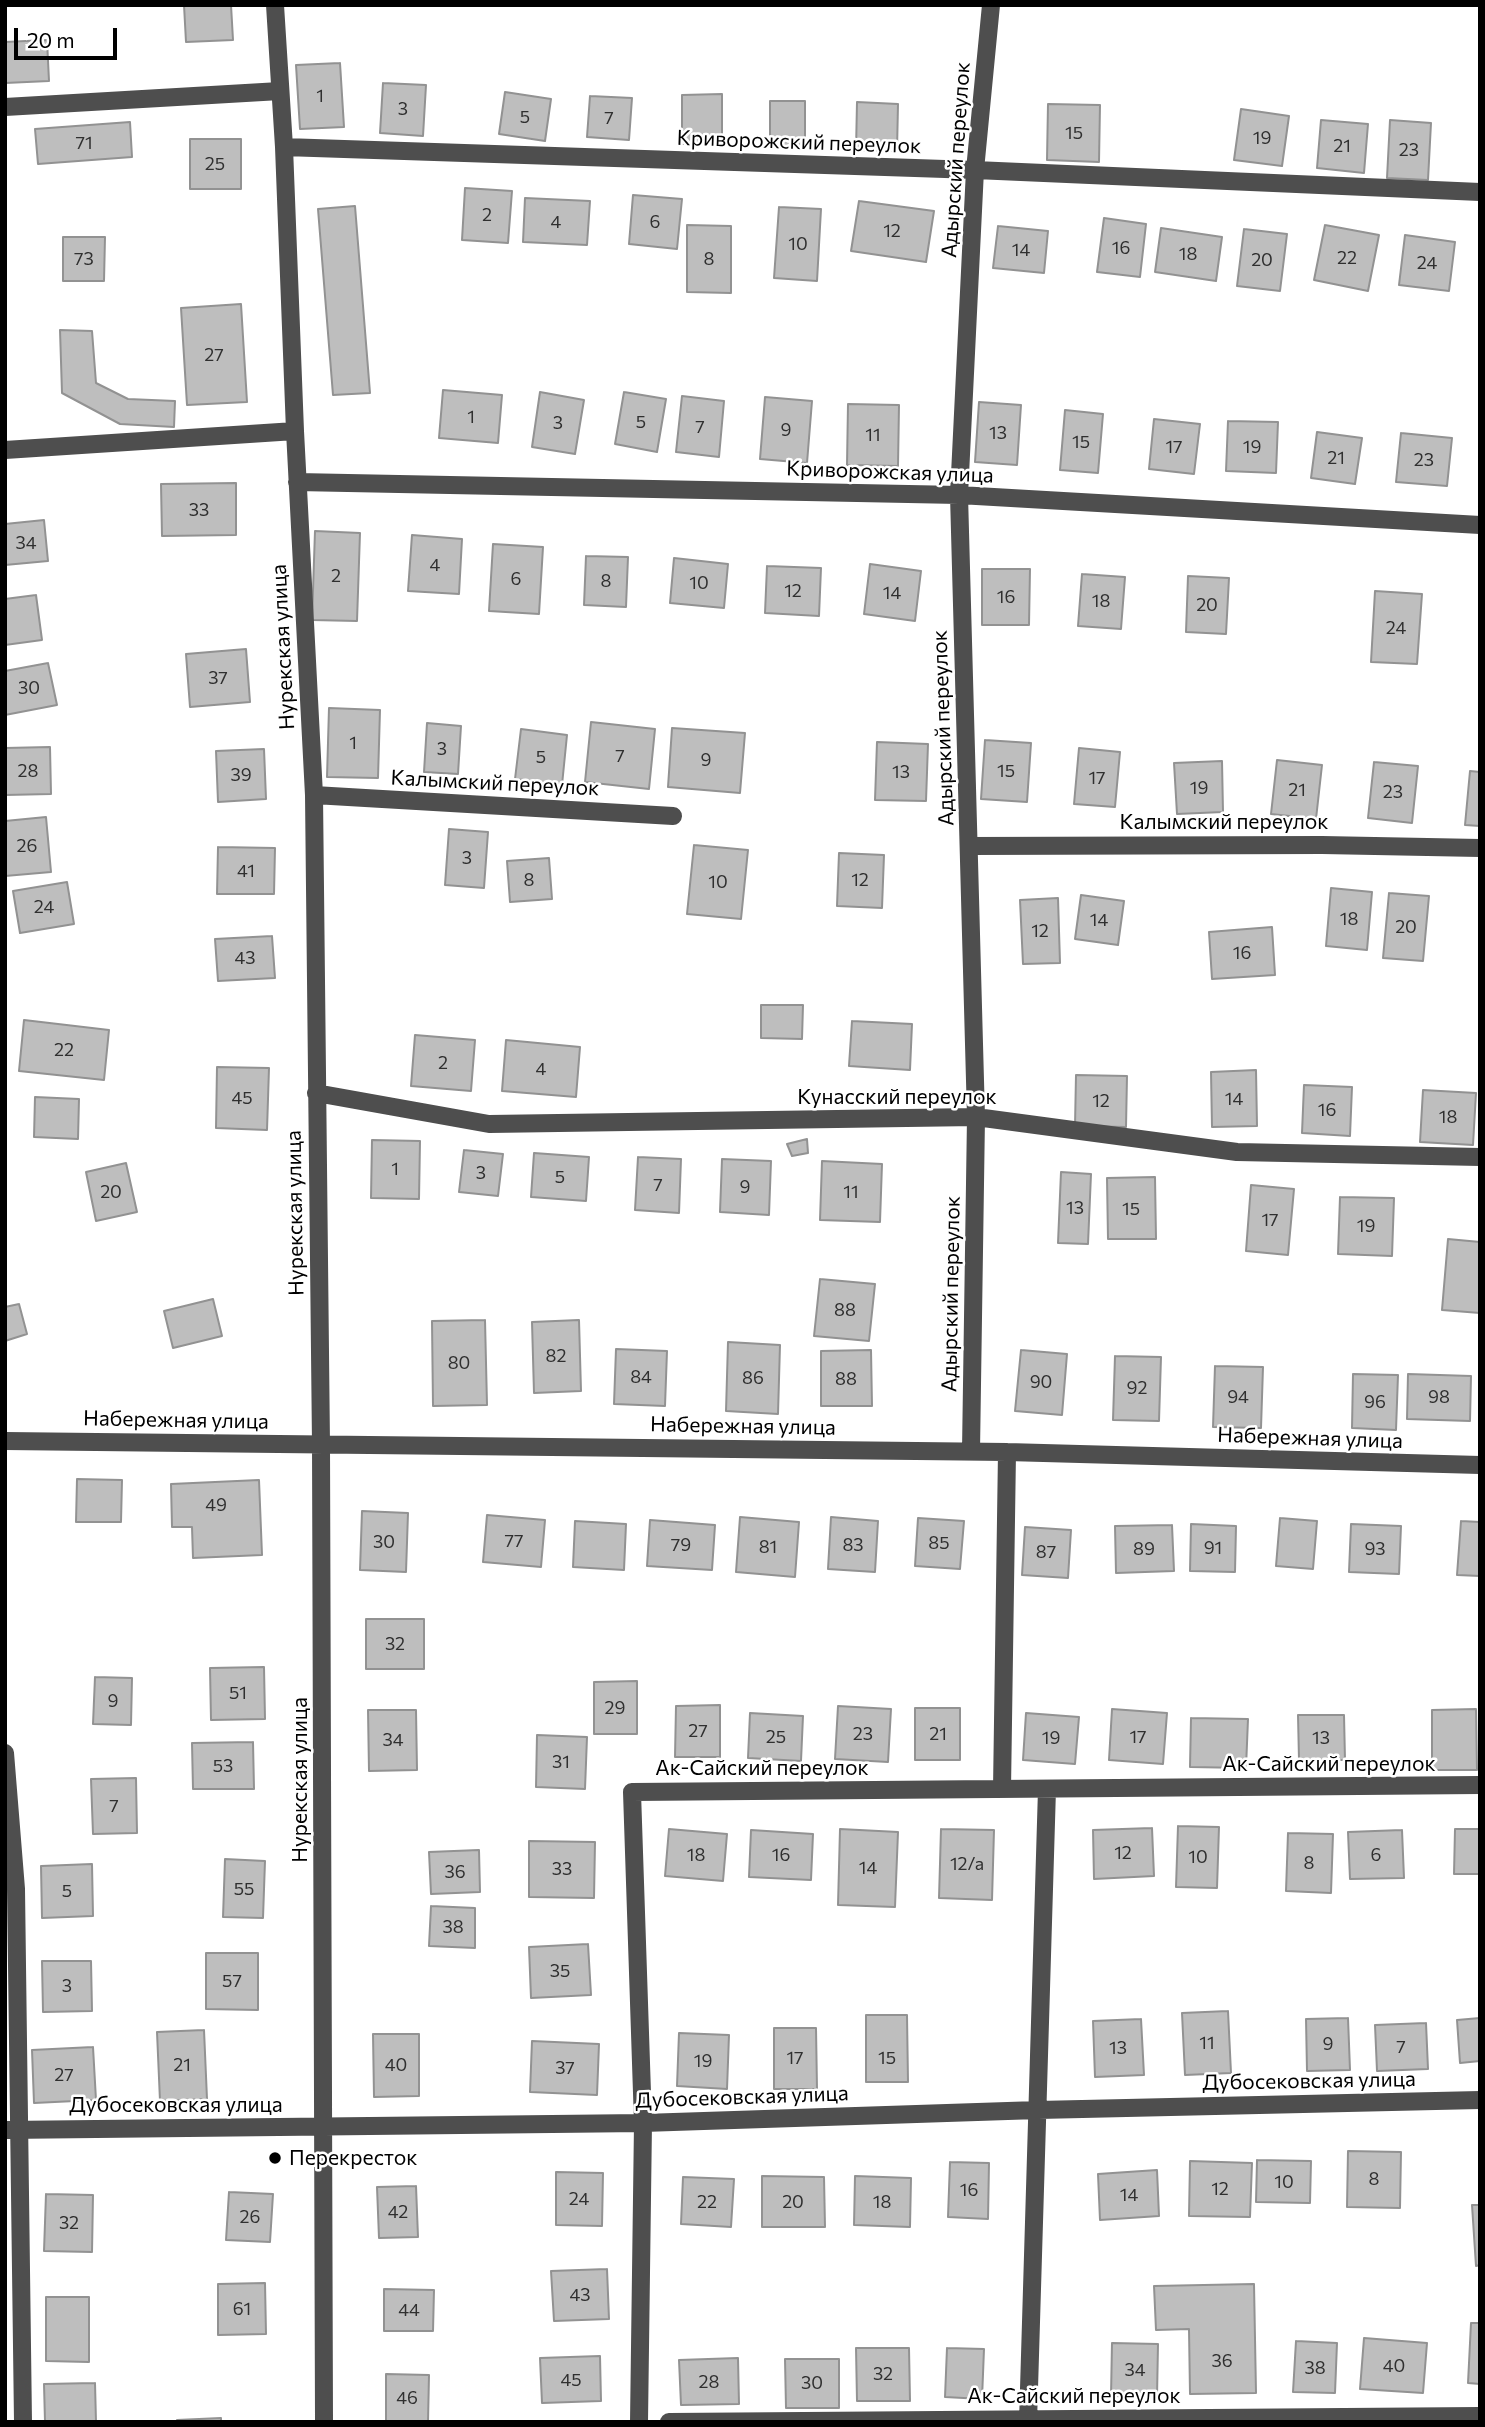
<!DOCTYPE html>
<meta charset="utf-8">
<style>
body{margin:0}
#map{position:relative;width:1485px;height:2427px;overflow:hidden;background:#fff;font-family:Commissioner,sans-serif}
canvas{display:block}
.frame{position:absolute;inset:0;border:7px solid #000;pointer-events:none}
.scale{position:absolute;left:14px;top:28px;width:103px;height:32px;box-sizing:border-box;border:4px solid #000;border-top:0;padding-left:9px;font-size:21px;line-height:24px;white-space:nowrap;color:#000;-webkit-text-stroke:5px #fff;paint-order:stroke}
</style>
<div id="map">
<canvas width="1485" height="2427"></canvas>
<div class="frame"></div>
<div class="scale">20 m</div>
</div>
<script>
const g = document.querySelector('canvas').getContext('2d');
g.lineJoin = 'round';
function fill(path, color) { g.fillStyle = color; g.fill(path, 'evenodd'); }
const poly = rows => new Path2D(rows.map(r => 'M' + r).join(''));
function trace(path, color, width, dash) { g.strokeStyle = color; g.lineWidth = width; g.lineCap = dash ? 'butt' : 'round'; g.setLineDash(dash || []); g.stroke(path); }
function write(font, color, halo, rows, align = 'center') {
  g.font = font + ' Commissioner,sans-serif'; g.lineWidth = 5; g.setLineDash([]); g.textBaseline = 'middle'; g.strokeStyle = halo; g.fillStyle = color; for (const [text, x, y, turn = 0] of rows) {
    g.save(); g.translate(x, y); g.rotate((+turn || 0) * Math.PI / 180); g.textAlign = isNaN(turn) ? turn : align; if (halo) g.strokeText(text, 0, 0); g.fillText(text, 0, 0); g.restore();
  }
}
const building = poly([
 [184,5,231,5,233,40,186,42,184,5],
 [47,40,49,81,5,83,5,42,47,40],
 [340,63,344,127,300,129,296,65,340,63],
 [383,83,426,85,423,136,380,133,383,83],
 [505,92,551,99,545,141,499,134,505,92],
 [722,94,722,143,682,144,682,95,722,94],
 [590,96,632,98,629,140,587,137,590,96],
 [770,101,805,101,805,147,770,147,770,101],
 [857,102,898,104,897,151,856,150,857,102],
 [1048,104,1100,105,1099,162,1047,160,1048,104],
 [1241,109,1289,116,1282,166,1234,160,1241,109],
 [1321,120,1368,124,1364,173,1317,168,1321,120],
 [1390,120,1431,123,1428,180,1387,178,1390,120],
 [130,122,132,157,38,164,35,129,130,122],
 [190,139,241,139,241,189,190,189,190,139],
 [465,188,512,191,508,243,462,240,465,188],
 [633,195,682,199,677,249,629,244,633,195],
 [525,198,590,201,587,245,523,242,525,198],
 [859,201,934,211,926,262,851,251,859,201],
 [355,206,370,393,333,395,318,209,355,206],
 [779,207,821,209,817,281,774,278,779,207],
 [1104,218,1146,224,1140,277,1097,272,1104,218],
 [687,225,731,226,731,293,687,292,687,225],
 [1325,225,1379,235,1368,291,1314,280,1325,225],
 [998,226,1048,231,1044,273,993,268,998,226],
 [1161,228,1222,237,1216,281,1155,272,1161,228],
 [1244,229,1287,234,1280,291,1237,286,1244,229],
 [1405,235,1455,242,1449,291,1399,285,1405,235],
 [63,237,105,237,104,281,63,281,63,237],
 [241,304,247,402,187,405,181,308,241,304],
 [60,330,92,331,96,383,128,399,175,401,174,427,120,424,62,393,60,330],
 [443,390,502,395,498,443,439,438,443,390],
 [540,392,584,400,575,454,532,447,540,392],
 [624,392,666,399,657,452,615,444,624,392],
 [682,396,724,401,719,457,676,452,682,396],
 [765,397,812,401,807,463,760,459,765,397],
 [979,402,1021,405,1017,465,975,462,979,402],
 [848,404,899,405,898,466,847,465,848,404],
 [1065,410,1103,414,1098,473,1060,470,1065,410],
 [1154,419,1200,424,1194,474,1149,469,1154,419],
 [1228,421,1278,422,1276,473,1226,471,1228,421],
 [1317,432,1362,438,1355,484,1311,478,1317,432],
 [1401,433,1452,438,1447,486,1396,482,1401,433],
 [236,483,236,535,162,536,161,484,236,483],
 [44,520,48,561,5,565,5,524,44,520],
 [315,531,360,533,357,621,312,620,315,531],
 [412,535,462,539,459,594,408,591,412,535],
 [493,544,543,547,539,614,489,611,493,544],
 [586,556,628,557,626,607,584,605,586,556],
 [674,558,728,564,724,608,670,603,674,558],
 [870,564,921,571,915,621,864,614,870,564],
 [767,566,821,568,819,616,765,613,767,566],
 [982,569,1030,569,1029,625,982,625,982,569],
 [1082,574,1125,577,1121,629,1078,626,1082,574],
 [1188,576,1229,578,1226,634,1186,632,1188,576],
 [1375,591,1422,594,1417,664,1371,662,1375,591],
 [36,595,42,640,5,645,5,599,36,595],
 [246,649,250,702,190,707,186,654,246,649],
 [48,663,57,705,5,715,5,671,48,663],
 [329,708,380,710,378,778,327,777,329,708],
 [591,722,655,729,649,789,585,782,591,722],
 [427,723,461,726,458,774,424,772,427,723],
 [672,728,745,733,740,793,668,787,672,728],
 [521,729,567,735,562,785,515,779,521,729],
 [985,740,1031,743,1027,802,981,799,985,740],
 [877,742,928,744,926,801,875,800,877,742],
 [50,747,51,794,5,795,5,748,50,747],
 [1079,748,1120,752,1115,807,1074,804,1079,748],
 [264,749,266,799,218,802,216,751,264,749],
 [1277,760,1322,765,1316,819,1271,814,1277,760],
 [1222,761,1223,812,1177,814,1174,763,1222,761],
 [1374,762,1418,766,1412,823,1368,818,1374,762],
 [1470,771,1480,772,1480,826,1465,825,1470,771],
 [46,817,51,872,5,876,5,821,46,817],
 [449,829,488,832,484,888,445,885,449,829],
 [694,845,748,850,741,919,687,914,694,845],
 [218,847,275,848,274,894,217,894,218,847],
 [839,853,884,855,882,908,837,906,839,853],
 [549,858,552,899,510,902,507,861,549,858],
 [67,882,74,924,20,933,13,891,67,882],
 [1331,888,1372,892,1367,950,1326,946,1331,888],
 [1389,893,1429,896,1423,961,1383,958,1389,893],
 [1081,895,1124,901,1118,945,1075,939,1081,895],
 [1058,898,1060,963,1023,964,1020,900,1058,898],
 [1272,927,1275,975,1212,979,1209,932,1272,927],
 [272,936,275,978,218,981,215,939,272,936],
 [761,1005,803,1005,802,1039,761,1038,761,1005],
 [24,1020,109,1030,104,1080,19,1071,24,1020],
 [852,1021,912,1024,910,1070,849,1066,852,1021],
 [415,1035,475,1040,471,1091,411,1086,415,1035],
 [506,1040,580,1047,576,1097,502,1091,506,1040],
 [217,1067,269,1068,267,1130,216,1128,217,1067],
 [1256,1070,1257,1126,1212,1127,1211,1072,1256,1070],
 [1076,1075,1127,1076,1126,1127,1075,1126,1076,1075],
 [1304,1085,1352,1087,1350,1136,1302,1133,1304,1085],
 [1423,1090,1476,1093,1473,1145,1420,1142,1423,1090],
 [35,1097,79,1099,78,1139,34,1137,35,1097],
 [807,1139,808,1153,792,1156,787,1144,807,1139],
 [372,1140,420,1141,419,1199,371,1198,372,1140],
 [464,1150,503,1154,498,1196,459,1192,464,1150],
 [534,1153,589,1157,586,1201,531,1197,534,1153],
 [638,1157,681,1159,679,1213,635,1210,638,1157],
 [722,1159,771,1161,769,1215,720,1212,722,1159],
 [822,1161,882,1164,880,1222,820,1220,822,1161],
 [126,1163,137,1212,96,1221,86,1172,126,1163],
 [1061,1172,1091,1174,1088,1244,1058,1243,1061,1172],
 [1155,1177,1156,1239,1108,1239,1107,1178,1155,1177],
 [1251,1185,1294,1189,1288,1255,1246,1251,1251,1185],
 [1340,1197,1394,1198,1392,1256,1338,1254,1340,1197],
 [1448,1239,1480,1242,1480,1313,1442,1310,1448,1239],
 [820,1279,875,1284,869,1341,814,1336,820,1279],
 [213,1299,222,1336,173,1348,164,1311,213,1299],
 [19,1304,27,1334,5,1341,5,1307,19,1304],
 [485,1320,487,1405,433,1406,432,1321,485,1320],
 [579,1320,581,1391,534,1393,532,1322,579,1320],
 [728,1342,780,1345,778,1414,726,1411,728,1342],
 [616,1349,667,1351,665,1406,614,1404,616,1349],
 [871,1350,872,1406,821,1406,821,1351,871,1350],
 [1021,1350,1067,1354,1062,1415,1015,1411,1021,1350],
 [1115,1356,1161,1357,1159,1421,1113,1420,1115,1356],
 [1215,1366,1263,1367,1261,1428,1213,1427,1215,1366],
 [1353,1374,1398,1375,1396,1430,1352,1428,1353,1374],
 [1408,1374,1471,1376,1470,1421,1407,1419,1408,1374],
 [77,1479,122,1480,121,1522,76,1522,77,1479],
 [259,1480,262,1555,193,1558,192,1527,172,1527,171,1484,259,1480],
 [362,1511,408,1513,406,1572,360,1570,362,1511],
 [487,1515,545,1520,541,1567,483,1562,487,1515],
 [740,1517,799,1522,795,1577,736,1572,740,1517],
 [831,1517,878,1521,875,1572,828,1569,831,1517],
 [918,1518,964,1521,960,1569,915,1566,918,1518],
 [1280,1518,1317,1521,1313,1569,1276,1566,1280,1518],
 [650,1520,715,1525,712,1570,647,1566,650,1520],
 [575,1521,626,1524,624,1570,573,1567,575,1521],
 [1461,1521,1480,1522,1480,1576,1457,1575,1461,1521],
 [1191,1524,1236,1526,1235,1572,1190,1571,1191,1524],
 [1351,1524,1401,1526,1399,1574,1349,1572,1351,1524],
 [1172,1525,1174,1571,1116,1573,1115,1526,1172,1525],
 [1025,1527,1071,1530,1068,1578,1022,1575,1025,1527],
 [366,1619,424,1619,424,1669,366,1669,366,1619],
 [264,1667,265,1719,211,1720,210,1668,264,1667],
 [95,1677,132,1678,131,1725,93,1724,95,1677],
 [637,1681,637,1734,594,1734,594,1682,637,1681],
 [720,1705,720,1757,675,1757,676,1706,720,1705],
 [838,1706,891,1709,888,1762,835,1759,838,1706],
 [915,1708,960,1708,960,1760,915,1760,915,1708],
 [1112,1709,1167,1713,1163,1764,1109,1760,1112,1709],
 [1476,1709,1477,1770,1432,1770,1432,1710,1476,1709],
 [368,1710,416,1710,417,1770,369,1771,368,1710],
 [750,1713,803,1716,801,1761,748,1758,750,1713],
 [1026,1713,1079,1717,1075,1764,1023,1760,1026,1713],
 [1298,1715,1344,1715,1345,1760,1299,1760,1298,1715],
 [1191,1718,1248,1719,1246,1768,1190,1767,1191,1718],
 [537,1735,587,1737,585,1789,536,1787,537,1735],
 [253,1742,254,1789,193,1789,192,1743,253,1742],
 [136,1778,137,1833,93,1834,91,1779,136,1778],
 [1178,1826,1219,1827,1217,1888,1176,1887,1178,1826],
 [1152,1828,1154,1876,1094,1879,1093,1830,1152,1828],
 [669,1829,727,1834,723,1881,665,1876,669,1829],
 [840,1829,898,1832,895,1907,838,1905,840,1829],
 [941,1829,994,1830,992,1900,939,1898,941,1829],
 [1455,1829,1480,1829,1480,1874,1454,1874,1455,1829],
 [751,1830,813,1834,811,1880,749,1877,751,1830],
 [1402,1830,1404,1878,1350,1879,1348,1832,1402,1830],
 [1288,1833,1333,1834,1331,1893,1286,1891,1288,1833],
 [529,1841,595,1842,594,1898,529,1897,529,1841],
 [479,1850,480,1892,431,1894,429,1852,479,1850],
 [225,1859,265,1861,263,1918,223,1917,225,1859],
 [92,1864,93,1916,42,1918,41,1866,92,1864],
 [431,1906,475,1908,475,1948,429,1946,431,1906],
 [588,1944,591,1995,531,1998,529,1947,588,1944],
 [206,1953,258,1953,258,2010,206,2009,206,1953],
 [42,1961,91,1961,92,2011,43,2012,42,1961],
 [1228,2011,1231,2073,1185,2075,1182,2013,1228,2011],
 [866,2015,907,2015,908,2082,866,2082,866,2015],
 [1348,2018,1350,2070,1307,2071,1306,2019,1348,2018],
 [1480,2018,1480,2061,1460,2063,1457,2020,1480,2018],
 [1141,2019,1144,2075,1095,2077,1093,2021,1141,2019],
 [1426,2023,1428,2069,1377,2071,1375,2025,1426,2023],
 [774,2028,816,2028,817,2089,774,2089,774,2028],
 [204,2030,207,2099,160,2101,157,2032,204,2030],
 [679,2033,729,2035,727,2089,677,2086,679,2033],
 [373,2034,419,2034,419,2096,374,2097,373,2034],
 [532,2041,599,2044,597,2095,530,2092,532,2041],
 [93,2047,96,2100,34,2103,32,2050,93,2047],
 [1348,2151,1401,2152,1400,2208,1347,2207,1348,2151],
 [1257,2160,1311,2161,1310,2203,1256,2202,1257,2160],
 [1190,2161,1252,2163,1250,2217,1189,2216,1190,2161],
 [950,2162,989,2163,988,2219,948,2217,950,2162],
 [1157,2170,1159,2216,1100,2220,1098,2174,1157,2170],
 [556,2172,603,2173,602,2226,556,2225,556,2172],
 [762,2176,824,2177,825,2227,762,2227,762,2176],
 [855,2176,911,2178,910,2227,854,2225,855,2176],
 [683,2177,734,2179,731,2227,681,2224,683,2177],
 [416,2186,418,2237,379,2238,377,2187,416,2186],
 [229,2192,273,2194,270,2242,226,2240,229,2192],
 [46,2194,93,2195,92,2252,44,2251,46,2194],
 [1472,2205,1480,2205,1480,2265,1476,2266,1472,2205],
 [607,2269,609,2319,554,2321,551,2271,607,2269],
 [265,2283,266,2334,218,2335,218,2284,265,2283],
 [1254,2284,1256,2393,1190,2394,1189,2329,1156,2330,1154,2286,1254,2284],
 [384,2289,434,2290,433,2331,384,2331,384,2289],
 [46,2297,89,2297,89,2362,46,2361,46,2297],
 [1471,2323,1480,2323,1480,2384,1468,2383,1471,2323],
 [1364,2338,1427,2343,1423,2393,1360,2389,1364,2338],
 [1296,2341,1337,2343,1335,2393,1293,2392,1296,2341],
 [1112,2343,1158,2344,1157,2397,1111,2396,1112,2343],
 [856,2348,909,2348,910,2401,857,2401,856,2348],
 [947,2348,984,2349,982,2399,945,2397,947,2348],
 [600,2356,601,2401,542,2403,540,2358,600,2356],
 [738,2358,739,2404,681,2405,679,2360,738,2358],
 [785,2359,839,2359,839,2408,786,2408,785,2359],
 [386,2374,429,2375,428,2422,386,2422,386,2374],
 [95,2383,96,2422,45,2422,44,2384,95,2383],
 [221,2418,221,2422,177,2422,177,2420,221,2418]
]);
const minor = poly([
 [275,5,284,147,295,431,314,795,321,1444,324,2422],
 [5,107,280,91],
 [284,147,975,170,1480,192],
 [5,450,295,431],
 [297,482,959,495,1480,525],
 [314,795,673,816],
 [969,846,1322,845,1480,848],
 [316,1093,489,1124,976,1117,1237,1152,1480,1157],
 [5,1441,1007,1452,1480,1465],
 [971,1451,976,1117,959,495,975,170,991,5],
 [5,1753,16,1889,23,2422],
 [1002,1789,1007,1452],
 [5,2130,643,2123,1038,2110,1480,2100],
 [639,2422,643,2123,632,1792,1480,1785],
 [669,2422,1480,2416],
 [1028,2422,1047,1789]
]);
const markers = [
 [275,2158,7,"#000"]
];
const numberNames = [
 ["1",320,96],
 ["3",403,109],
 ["5",525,117],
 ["7",609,118],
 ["15",1074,133],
 ["19",1262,138],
 ["71",84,143],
 ["21",1342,146],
 ["23",1409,150],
 ["25",215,164],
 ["2",487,215],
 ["4",556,222],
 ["6",655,222],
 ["12",892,231],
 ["10",798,244],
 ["16",1121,248],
 ["14",1021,250],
 ["18",1188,254],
 ["22",1347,258],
 ["73",84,259],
 ["8",709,259],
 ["20",1262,260],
 ["24",1427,263],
 ["27",214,355],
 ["1",471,417],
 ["5",641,422],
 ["3",558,423],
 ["7",700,427],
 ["9",786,430],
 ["13",998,433],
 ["11",873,435],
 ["15",1081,442],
 ["17",1174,447],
 ["19",1252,447],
 ["21",1336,458],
 ["23",1424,460],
 ["33",199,510],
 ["34",26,543],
 ["4",435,565],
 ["2",336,576],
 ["6",516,579],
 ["8",606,581],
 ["10",699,583],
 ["12",793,591],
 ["14",892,593],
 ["16",1006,597],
 ["18",1101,601],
 ["20",1207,605],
 ["24",1396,628],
 ["37",218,678],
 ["30",29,688],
 ["1",353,743],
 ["3",442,749],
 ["7",620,756],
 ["5",541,757],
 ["9",706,760],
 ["28",28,771],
 ["15",1006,771],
 ["13",901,772],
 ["39",241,775],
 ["17",1097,778],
 ["19",1199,788],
 ["21",1297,790],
 ["23",1393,792],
 ["26",27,846],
 ["3",467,858],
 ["41",246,871],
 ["8",529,880],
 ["12",860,880],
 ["10",718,882],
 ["24",44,907],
 ["18",1349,919],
 ["14",1099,920],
 ["20",1406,927],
 ["12",1040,931],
 ["16",1242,953],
 ["43",245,958],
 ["22",64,1050],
 ["2",443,1063],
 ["4",541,1069],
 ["45",242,1098],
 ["14",1234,1099],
 ["12",1101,1101],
 ["16",1327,1110],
 ["18",1448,1117],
 ["1",395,1169],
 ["3",481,1173],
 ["5",560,1177],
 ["7",658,1185],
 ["9",745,1187],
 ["20",111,1192],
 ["11",851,1192],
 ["13",1075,1208],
 ["15",1131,1209],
 ["17",1270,1220],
 ["19",1366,1226],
 ["88",845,1310],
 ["82",556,1356],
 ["80",459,1363],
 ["84",641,1377],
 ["86",753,1378],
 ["88",846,1379],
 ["90",1041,1382],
 ["92",1137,1388],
 ["94",1238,1397],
 ["98",1439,1397],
 ["96",1375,1402],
 ["49",216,1505],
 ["77",514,1541],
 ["30",384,1542],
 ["85",939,1543],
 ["79",681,1545],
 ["83",853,1545],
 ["81",768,1547],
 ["91",1213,1548],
 ["89",1144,1549],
 ["93",1375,1549],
 ["87",1046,1552],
 ["32",395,1644],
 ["51",238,1693],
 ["9",113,1701],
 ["29",615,1708],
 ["27",698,1731],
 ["23",863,1734],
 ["21",938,1734],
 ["25",776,1737],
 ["17",1138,1737],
 ["19",1051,1738],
 ["13",1321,1738],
 ["34",393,1740],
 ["31",561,1762],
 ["53",223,1766],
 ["7",114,1806],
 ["12",1123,1853],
 ["18",696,1855],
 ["16",781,1855],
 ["6",1376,1855],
 ["10",1198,1857],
 ["8",1309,1863],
 ["12/а",967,1864],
 ["14",868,1868],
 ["33",562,1869],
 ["36",455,1872],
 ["55",244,1889],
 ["5",67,1891],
 ["38",453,1927],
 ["35",560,1971],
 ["57",232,1981],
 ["3",67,1986],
 ["11",1207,2043],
 ["9",1328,2044],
 ["7",1401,2047],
 ["13",1118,2048],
 ["17",795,2058],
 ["15",887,2058],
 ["19",703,2061],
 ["21",182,2065],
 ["40",396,2065],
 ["37",565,2068],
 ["27",64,2075],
 ["8",1374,2179],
 ["10",1284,2182],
 ["12",1220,2189],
 ["16",969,2190],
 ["14",1129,2195],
 ["24",579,2199],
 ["22",707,2202],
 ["20",793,2202],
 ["18",882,2202],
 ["42",398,2212],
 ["26",250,2217],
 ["32",69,2223],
 ["43",580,2295],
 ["61",242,2309],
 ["44",409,2310],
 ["36",1222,2361],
 ["40",1394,2366],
 ["38",1315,2368],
 ["34",1135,2370],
 ["32",883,2374],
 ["45",571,2380],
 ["28",709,2382],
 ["30",812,2383],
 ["46",407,2398]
];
const streetNames = [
 ["Криворожский переулок",799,142,2],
 ["Адырский переулок",956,160,-86],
 ["Криворожская улица",890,472,2],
 ["Нурекская улица",283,647,-93],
 ["Адырский переулок",943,728,-92],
 ["Калымский переулок",495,783,3],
 ["Калымский переулок",1224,822],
 ["Кунасский переулок",897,1097],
 ["Нурекская улица",295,1213,-91],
 ["Адырский переулок",951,1294,-89],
 ["Набережная улица",176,1420,1],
 ["Набережная улица",743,1426,1],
 ["Набережная улица",1310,1438,2],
 ["Ак-Сайский переулок",1329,1764],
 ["Ак-Сайский переулок",762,1768],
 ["Нурекская улица",300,1780,-90],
 ["Дубосековская улица",1309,2081,-1],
 ["Дубосековская улица",742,2097,-2],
 ["Дубосековская улица",176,2105],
 ["Ак-Сайский переулок",1074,2396]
];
const poiNames = [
 ["Перекресток",289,2158]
];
fill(building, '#bebebe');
trace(building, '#929292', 2);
trace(minor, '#4e4e4e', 18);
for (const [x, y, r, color] of markers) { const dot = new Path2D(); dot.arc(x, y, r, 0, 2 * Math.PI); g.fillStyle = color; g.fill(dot); trace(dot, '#fff', 2.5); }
write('18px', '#303030', null, numberNames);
write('21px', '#000', '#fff', streetNames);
write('21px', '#000', '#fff', poiNames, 'left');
</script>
